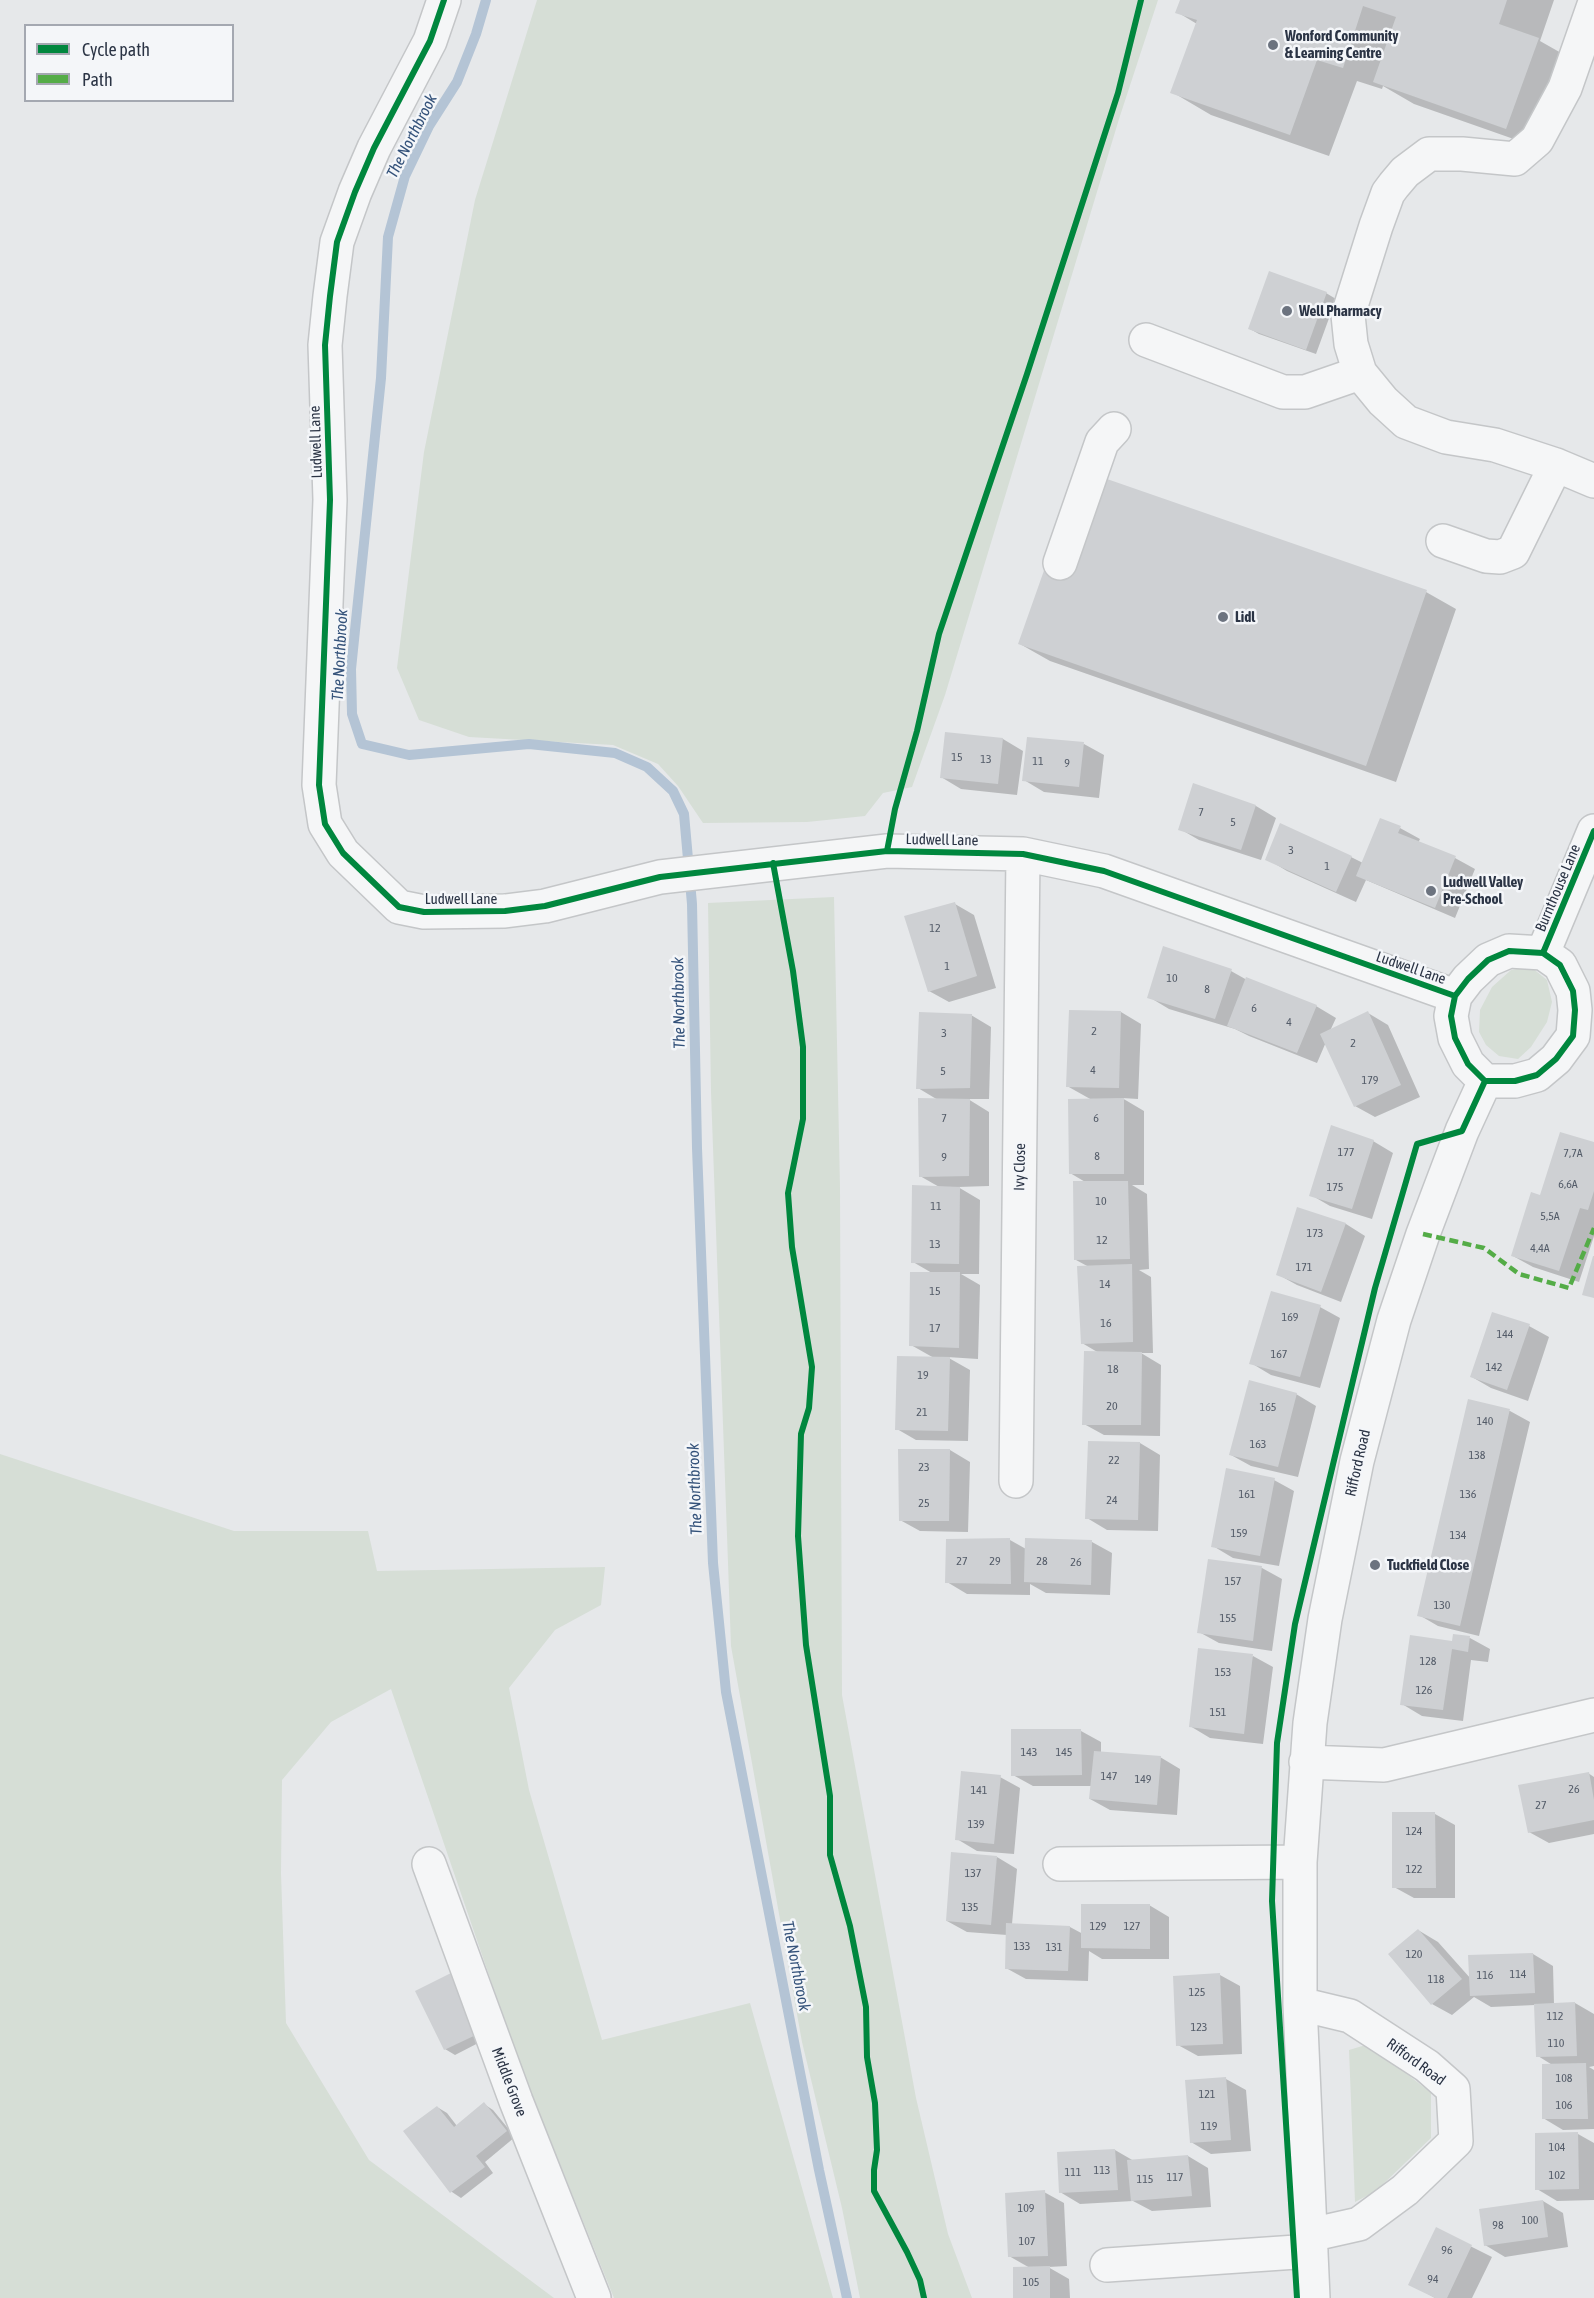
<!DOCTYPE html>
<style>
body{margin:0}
#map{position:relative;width:1594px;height:2298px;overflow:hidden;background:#e6e8ea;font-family:"Asap Condensed",sans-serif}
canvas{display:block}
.legend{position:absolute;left:24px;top:24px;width:210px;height:78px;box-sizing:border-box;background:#f4f6f9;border:2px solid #a4a8b1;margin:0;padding:8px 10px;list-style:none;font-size:18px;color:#2b3445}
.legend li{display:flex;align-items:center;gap:12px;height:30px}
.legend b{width:30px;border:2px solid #a4a8b1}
</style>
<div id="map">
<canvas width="1594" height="2298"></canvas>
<ul class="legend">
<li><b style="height:8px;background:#00873e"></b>Cycle path</li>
<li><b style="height:8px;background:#54ac47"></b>Path</li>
</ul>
</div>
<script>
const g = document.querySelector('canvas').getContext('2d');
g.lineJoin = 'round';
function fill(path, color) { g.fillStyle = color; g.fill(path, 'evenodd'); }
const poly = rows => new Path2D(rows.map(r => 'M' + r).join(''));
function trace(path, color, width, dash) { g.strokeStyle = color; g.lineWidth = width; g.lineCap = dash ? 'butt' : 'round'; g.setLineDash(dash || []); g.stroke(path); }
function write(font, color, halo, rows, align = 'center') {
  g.font = font + ' "Asap Condensed",sans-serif'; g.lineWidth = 5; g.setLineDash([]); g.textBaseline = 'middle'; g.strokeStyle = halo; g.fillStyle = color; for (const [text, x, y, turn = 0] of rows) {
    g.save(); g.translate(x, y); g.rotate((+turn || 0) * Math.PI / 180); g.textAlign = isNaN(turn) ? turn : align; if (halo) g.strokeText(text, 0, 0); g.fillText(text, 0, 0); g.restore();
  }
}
const green = poly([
 [537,0,1158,0,1119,119,945,695,912,787,883,793,865,816,807,822,703,823,678,786,658,764,613,745,469,737,419,720,397,668,424,452,475,200],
 [834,897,840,1188,842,1695,916,2098,948,2234,972,2298,860,2298,842,2208,802,2042,731,1646,711,1092,708,903],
 [1531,967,1547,980,1552,1002,1547,1022,1531,1047,1518,1059,1499,1056,1486,1045,1479,1032,1480,1010,1492,987,1511,970],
 [0,1454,234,1531,368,1531,377,1571,605,1567,601,1605,555,1630,509,1688,529,1790,602,2040,750,2003,833,2298,614,2298,518,2060,391,1689,331,1722,282,1780,281,1873,286,2023,369,2160,554,2298,0,2298],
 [1369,2044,1431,2093,1431,2138,1376,2191,1355,2202,1349,2050]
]);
const shadow = poly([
 [1182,0,1554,0,1540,41,1577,62,1545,150,1414,104,1383,86,1382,89,1357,81,1329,156,1211,115,1172,92,1197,24,1177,12],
 [1326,293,1336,299,1316,354,1259,334,1250,329],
 [1075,574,1426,592,1456,609,1396,782,1050,661,1020,644],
 [946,734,1003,739,1023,751,1017,795,961,789,941,777],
 [1084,744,1104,755,1099,798,1044,792,1024,780],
 [1194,785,1256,806,1276,818,1261,860,1199,840,1180,829],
 [1400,828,1420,839,1418,843,1455,858,1475,869,1455,918,1366,880,1356,902,1287,871,1267,859,1351,857,1363,863],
 [955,904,974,915,996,988,949,1002,929,991],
 [1231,971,1247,980,1316,1006,1336,1018,1330,1031,1368,1013,1388,1025,1420,1097,1375,1117,1355,1106,1326,1042,1317,1063,1249,1036,1235,1029,1169,1009,1149,997],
 [1121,1012,1141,1024,1138,1099,1122,1098,1144,1111,1144,1185,1132,1185,1147,1194,1149,1269,1139,1270,1151,1277,1153,1353,1141,1353,1161,1365,1160,1436,1104,1435,1084,1424,1099,1353,1082,1343,1089,1267,1076,1260,1087,1183,1070,1173,1092,1100,1067,1086],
 [971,1015,991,1027,989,1099,968,1099,989,1112,989,1186,958,1187,980,1200,979,1274,961,1274,980,1285,978,1359,947,1357,970,1370,968,1441,916,1440,897,1429,934,1358,911,1345,932,1273,913,1262,941,1188,920,1176,938,1100,918,1088],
 [1373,1141,1393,1153,1372,1219,1330,1206,1311,1195],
 [1594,1144,1594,1236,1579,1282,1533,1267,1513,1256,1541,1197],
 [1298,1209,1346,1224,1365,1236,1341,1302,1297,1285,1277,1274],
 [1320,1307,1340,1318,1320,1388,1271,1375,1251,1363],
 [1529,1326,1549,1337,1528,1401,1491,1388,1472,1377],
 [1296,1394,1316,1406,1298,1477,1251,1466,1231,1455],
 [1469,1401,1510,1411,1530,1422,1479,1636,1438,1626,1419,1615],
 [1089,1443,1140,1443,1160,1455,1158,1531,1107,1530,1087,1518],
 [950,1450,970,1462,968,1532,920,1531,900,1520],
 [1274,1480,1294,1491,1279,1566,1233,1558,1213,1546],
 [1010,1540,1026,1549,1027,1540,1092,1542,1112,1553,1110,1595,1046,1593,1030,1584,1030,1595,967,1594,947,1582],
 [1209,1561,1262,1568,1282,1579,1272,1651,1219,1643,1199,1632],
 [1470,1638,1490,1649,1488,1662,1471,1660,1463,1721,1422,1716,1402,1704,1454,1643],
 [1253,1656,1273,1667,1263,1744,1210,1738,1190,1726],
 [1081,1731,1101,1742,1101,1753,1160,1757,1180,1769,1177,1815,1110,1810,1090,1799,1092,1786,1033,1786,1013,1775],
 [1588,1773,1594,1777,1594,1834,1549,1843,1529,1832],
 [1000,1777,1020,1788,1014,1854,977,1851,957,1839],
 [1394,1814,1435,1814,1455,1825,1455,1898,1414,1898,1394,1887],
 [997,1857,1017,1869,1012,1924,1070,1927,1083,1934,1149,1905,1169,1917,1169,1959,1102,1959,1089,1951,1088,1981,1026,1979,1006,1968,1007,1935,967,1932,947,1921],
 [1418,1930,1438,1942,1471,1979,1533,1954,1553,1966,1554,2004,1575,2003,1594,2014,1594,2066,1589,2067,1594,2070,1594,2129,1563,2130,1543,2118,1554,2066,1538,2056,1535,2005,1491,2007,1474,1997,1452,2015,1432,2004],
 [451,1975,460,1980,488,2038,455,2055,445,2049],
 [1220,1975,1240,1986,1242,2054,1198,2056,1178,2045],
 [1226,2079,1246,2090,1251,2151,1211,2154,1191,2142],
 [484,2104,493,2110,515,2137,485,2162,493,2173,461,2198,452,2192,405,2132,437,2107,447,2113,457,2126],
 [1578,2134,1594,2143,1594,2200,1557,2201,1537,2189,1537,2135],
 [1115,2150,1134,2161,1188,2156,1208,2168,1211,2207,1152,2211,1133,2201,1080,2204,1060,2192],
 [1044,2192,1064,2203,1067,2266,1048,2267,1069,2279,1070,2298,1015,2298,1030,2268,1009,2256],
 [1543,2201,1563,2213,1568,2247,1505,2257,1485,2245],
 [1436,2229,1492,2257,1472,2298,1435,2298,1410,2284]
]);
const stream = poly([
 [486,0,476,34,457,82,429,126,405,176,388,237,381,378,351,669,352,714,362,744,409,755,529,744,615,753,647,767,673,791,684,814,692,904,697,1148,713,1563,726,1692,819,2170,847,2298]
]);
const building = poly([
 [1180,0,1507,0,1499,24,1539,38,1506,129,1373,82,1396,17,1363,6,1343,68,1317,60,1290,135,1170,93,1197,20,1175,13],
 [1269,271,1327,292,1306,350,1248,329],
 [1107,479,1427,590,1366,766,1018,644,1047,562,1075,572],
 [945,732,1003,738,998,784,940,778],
 [1027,737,1084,742,1079,787,1022,781],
 [1193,783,1256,805,1241,850,1178,830],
 [1380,818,1401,826,1398,833,1456,856,1435,908,1356,876],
 [1280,823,1352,856,1336,892,1265,860],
 [955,902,977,976,928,992,904,916],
 [1163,946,1232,969,1215,1019,1147,998],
 [1246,977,1317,1005,1297,1053,1227,1026],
 [1069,1010,1121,1011,1119,1088,1066,1087],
 [1368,1011,1401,1085,1354,1107,1320,1034],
 [919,1012,972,1014,970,1088,916,1089],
 [918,1098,970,1099,969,1176,919,1177],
 [1124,1098,1124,1174,1069,1174,1068,1099],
 [1331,1125,1374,1140,1352,1209,1309,1196],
 [1560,1132,1594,1142,1594,1191,1588,1210,1580,1208,1559,1271,1511,1256,1531,1192,1540,1195],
 [1073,1181,1128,1181,1130,1259,1074,1260],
 [912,1185,960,1187,959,1264,911,1263],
 [1297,1207,1346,1223,1321,1292,1276,1275],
 [1593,1256,1594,1256,1594,1298,1582,1295],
 [1132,1264,1133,1342,1081,1344,1077,1266],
 [910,1272,960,1272,959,1348,909,1346],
 [1271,1291,1321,1305,1300,1377,1249,1364],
 [1492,1312,1530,1324,1507,1390,1470,1377],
 [1084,1351,1142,1352,1141,1425,1082,1425],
 [897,1356,950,1357,948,1431,895,1430],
 [1249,1380,1297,1393,1278,1467,1229,1455],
 [1468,1399,1510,1409,1460,1626,1417,1616],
 [1088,1441,1140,1442,1138,1520,1085,1519],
 [898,1449,950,1449,949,1521,899,1521],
 [1226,1468,1275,1478,1260,1556,1211,1547],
 [1010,1538,1011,1584,945,1583,946,1539],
 [1025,1538,1092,1540,1091,1585,1024,1582],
 [1208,1559,1262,1566,1253,1641,1197,1633],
 [1453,1634,1470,1636,1468,1652,1452,1649,1443,1710,1400,1705,1410,1635,1452,1641],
 [1198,1648,1253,1654,1244,1734,1189,1727],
 [1011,1729,1081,1729,1082,1775,1011,1776],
 [1094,1751,1161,1756,1157,1805,1089,1799],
 [961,1771,1001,1775,994,1844,955,1840],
 [1589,1772,1594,1800,1594,1820,1528,1833,1518,1785],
 [1392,1812,1435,1812,1436,1888,1392,1888],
 [951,1852,997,1856,991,1925,946,1921],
 [1081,1904,1150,1904,1150,1949,1081,1948],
 [1006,1923,1070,1926,1068,1971,1005,1969],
 [1418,1929,1462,1979,1431,2005,1388,1954],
 [1533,1953,1535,1993,1470,1996,1468,1955],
 [451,1973,480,2033,444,2050,415,1991],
 [1220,1973,1223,2044,1176,2046,1173,1976],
 [1575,2002,1577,2056,1536,2057,1534,2004],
 [1586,2063,1588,2119,1542,2119,1542,2064],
 [1226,2077,1231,2140,1190,2143,1185,2080],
 [484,2102,507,2131,476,2156,485,2167,450,2193,403,2131,437,2106,454,2127],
 [1578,2132,1579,2189,1535,2190,1535,2133],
 [1115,2149,1118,2190,1059,2193,1057,2152],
 [1188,2155,1192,2196,1131,2201,1127,2160],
 [1045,2190,1048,2256,1008,2257,1005,2193],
 [1543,2200,1548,2237,1484,2246,1479,2209],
 [1436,2227,1472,2245,1447,2298,1435,2298,1408,2285],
 [1050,2266,1050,2298,1013,2298,1013,2267]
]);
const minor = poly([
 [444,0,430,41,374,148,355,192,337,242,330,296,325,345,330,500,319,785,325,824,343,853,399,907,424,912,505,911,545,906,660,877,887,851,1023,854,1104,871,1455,996],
 [1594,5,1565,88,1537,140,1515,159,1462,154,1429,154,1405,172,1394,185,1388,193,1376,226,1348,315,1351,344,1360,373,1383,401,1406,422,1446,437,1495,445,1556,465,1594,481],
 [1146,340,1283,392,1305,392,1360,373],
 [1443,541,1486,556,1500,557,1513,552,1556,465],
 [1060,563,1102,442,1114,429],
 [1509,951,1543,953,1560,965,1573,991,1575,1010,1573,1036,1556,1059,1537,1075,1515,1081,1485,1081,1468,1064,1455,1038,1451,1016,1455,996,1468,979,1488,960,1509,951],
 [1543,953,1594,831],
 [1016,1481,1023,854],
 [1306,1762,1384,1765,1594,1715],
 [429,1864,516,2101,594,2298],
 [1060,1864,1300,1862],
 [1300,2004,1350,2016,1427,2066,1453,2089,1456,2141,1405,2190,1359,2224,1310,2235],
 [1107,2265,1311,2251],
 [1313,2298,1300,2004,1300,1862,1310,1723,1325,1619,1357,1461,1394,1320,1423,1234,1462,1131,1485,1081]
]);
const quiet = poly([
 [1423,1234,1484,1248,1519,1274,1569,1288,1594,1228]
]);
const cycleway = poly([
 [444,0,430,41,374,148,355,192,337,242,330,296,325,345,330,500,319,785,325,824,343,853,399,907,424,912,505,911,545,906,660,877,887,851,1023,854,1104,871,1455,996],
 [887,851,895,809,917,731,939,634,1027,374,1118,93,1141,0],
 [773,863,793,971,803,1047,803,1119,788,1193,792,1247,812,1367,809,1408,801,1434,798,1536,806,1645,830,1796,830,1855,850,1926,866,2007,867,2057,875,2103,877,2150,874,2170,874,2191,907,2252,920,2280,924,2298],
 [1509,951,1543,953,1560,965,1573,991,1575,1010,1573,1036,1556,1059,1537,1075,1515,1081,1485,1081,1468,1064,1455,1038,1451,1016,1455,996,1468,979,1488,960,1509,951],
 [1543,953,1594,831],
 [1297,2298,1272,1901,1277,1743,1295,1624,1375,1288,1417,1144,1462,1131,1485,1081]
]);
const markers = [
 [1273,45,6,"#6c737f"],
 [1287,311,6,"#6c737f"],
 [1223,617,6,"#6c737f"],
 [1431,891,6,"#6c737f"],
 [1375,1565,6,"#6c737f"]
];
const numberNames = [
 ["15",957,757],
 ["13",986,759],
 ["11",1038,761],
 ["9",1067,763],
 ["7",1201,812],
 ["5",1233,822],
 ["3",1291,850],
 ["1",1327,866],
 ["12",935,928],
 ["1",947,966],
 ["10",1172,978],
 ["8",1207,989],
 ["6",1254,1008],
 ["4",1289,1022],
 ["2",1094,1031],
 ["3",944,1033],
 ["2",1353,1043],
 ["4",1093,1070],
 ["5",943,1071],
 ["179",1370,1080],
 ["7",944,1118],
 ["6",1096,1118],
 ["177",1346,1152],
 ["7,7A",1573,1153],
 ["8",1097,1156],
 ["9",944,1157],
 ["6,6A",1568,1184],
 ["175",1335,1187],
 ["10",1101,1201],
 ["11",936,1206],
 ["5,5A",1550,1216],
 ["173",1315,1233],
 ["12",1102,1240],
 ["13",935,1244],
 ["4,4A",1540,1248],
 ["171",1304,1267],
 ["14",1105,1284],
 ["15",935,1291],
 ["169",1290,1317],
 ["16",1106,1323],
 ["17",935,1328],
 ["144",1505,1334],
 ["167",1279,1354],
 ["142",1494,1367],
 ["18",1113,1369],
 ["19",923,1375],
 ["20",1112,1406],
 ["165",1268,1407],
 ["21",922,1412],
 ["140",1485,1421],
 ["163",1258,1444],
 ["138",1477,1455],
 ["22",1114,1460],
 ["23",924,1467],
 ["161",1247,1494],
 ["136",1468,1494],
 ["24",1112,1500],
 ["25",924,1503],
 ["159",1239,1533],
 ["134",1458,1535],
 ["27",962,1561],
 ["29",995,1561],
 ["28",1042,1561],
 ["26",1076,1562],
 ["157",1233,1581],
 ["130",1442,1605],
 ["155",1228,1618],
 ["128",1428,1661],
 ["153",1223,1672],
 ["126",1424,1690],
 ["151",1218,1712],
 ["143",1029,1752],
 ["145",1064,1752],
 ["147",1109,1776],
 ["149",1143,1779],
 ["26",1574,1789],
 ["141",979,1790],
 ["27",1541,1805],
 ["139",976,1824],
 ["124",1414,1831],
 ["122",1414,1869],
 ["137",973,1873],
 ["135",970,1907],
 ["129",1098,1926],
 ["127",1132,1926],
 ["133",1022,1946],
 ["131",1054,1947],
 ["120",1414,1954],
 ["114",1518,1974],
 ["116",1485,1975],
 ["118",1436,1979],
 ["125",1197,1992],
 ["112",1555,2016],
 ["123",1199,2027],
 ["110",1556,2043],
 ["108",1564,2078],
 ["121",1207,2094],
 ["106",1564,2105],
 ["119",1209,2126],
 ["104",1557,2147],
 ["113",1102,2170],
 ["111",1073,2172],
 ["102",1557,2175],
 ["117",1175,2177],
 ["115",1145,2179],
 ["109",1026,2208],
 ["100",1530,2220],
 ["98",1498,2225],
 ["107",1027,2241],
 ["96",1447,2250],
 ["94",1433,2279],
 ["105",1031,2282]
];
const poiNames = [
 ["Wonford Community",1285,36],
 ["& Learning Centre",1285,53],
 ["Well Pharmacy",1299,311],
 ["Lidl",1235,617],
 ["Ludwell Valley",1443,882],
 ["Pre-School",1443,899],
 ["Tuckfield Close",1387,1565]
];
const streetNames = [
 ["Ludwell Lane",316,442,-92],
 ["Ludwell Lane",942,840,1],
 ["Burnthouse Lane",1558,888,-67],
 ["Ludwell Lane",461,899],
 ["Ludwell Lane",1411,968,19],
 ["Ivy Close",1020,1167,-89],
 ["Rifford Road",1358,1463,-77],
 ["Rifford Road",1416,2062,36],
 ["Middle Grove",509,2082,69]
];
const waterNames = [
 ["The Northbrook",412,136,-63],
 ["The Northbrook",340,655,-87],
 ["The Northbrook",679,1003,-91],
 ["The Northbrook",695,1489,-92],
 ["The Northbrook",796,1966,79]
];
fill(green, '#d6ded6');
fill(shadow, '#0003');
trace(stream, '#b4c4d5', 10);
fill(building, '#ced0d3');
trace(minor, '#c4c6c8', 36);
trace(minor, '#f5f6f7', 33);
trace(quiet, '#54ac47', 4.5, [9, 4.5]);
trace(cycleway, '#00873e', 6);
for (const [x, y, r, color] of markers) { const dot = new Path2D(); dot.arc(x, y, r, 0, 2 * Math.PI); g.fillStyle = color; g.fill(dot); trace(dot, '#f4f6f9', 2); }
write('12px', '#545c69', null, numberNames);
write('bold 15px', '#2b3445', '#f4f6f9', poiNames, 'left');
write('15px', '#2b3445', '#f4f6f9', streetNames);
write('italic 16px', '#34527a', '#f4f6f9', waterNames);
</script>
